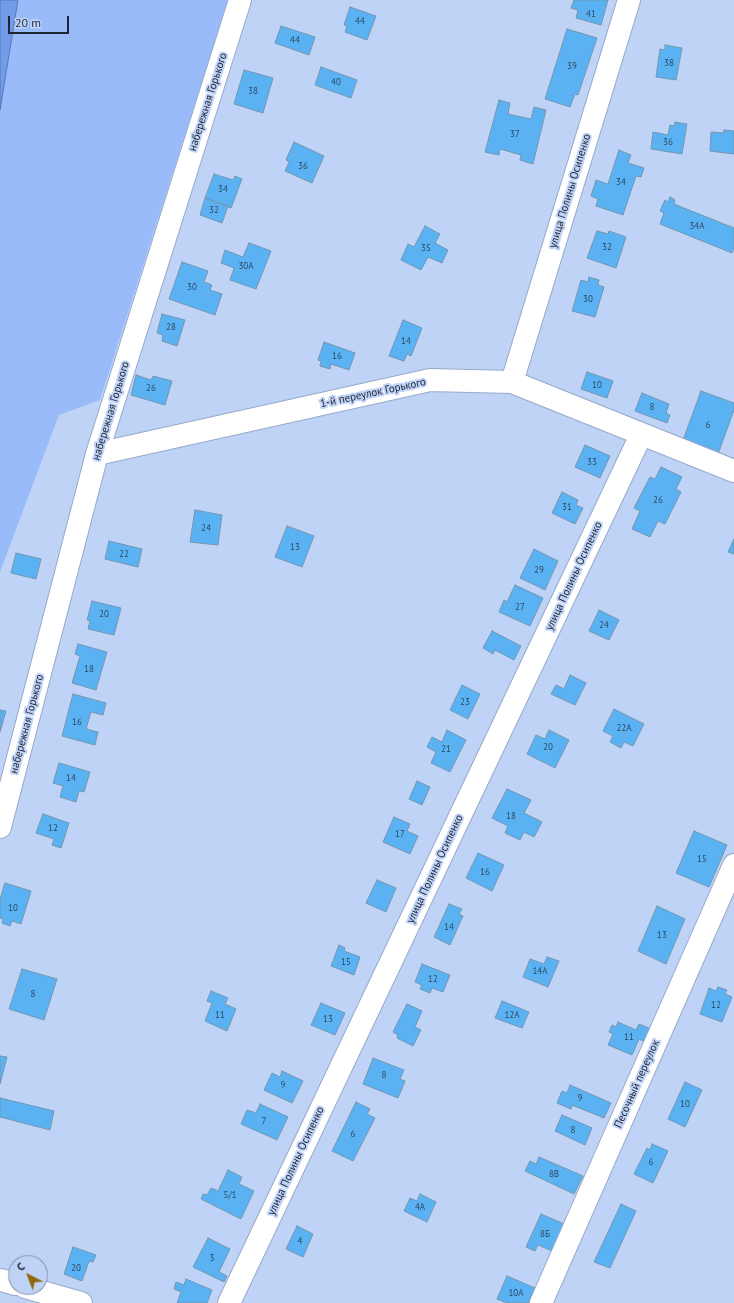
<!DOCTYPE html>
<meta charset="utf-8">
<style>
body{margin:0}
#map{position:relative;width:734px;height:1303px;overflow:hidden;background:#bfd3f6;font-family:"PT Sans",sans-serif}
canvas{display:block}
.north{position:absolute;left:8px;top:1255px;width:40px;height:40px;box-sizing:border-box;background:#bfd3f6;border:1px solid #7f8da8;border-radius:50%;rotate:318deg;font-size:11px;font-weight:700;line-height:16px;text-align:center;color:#1e2532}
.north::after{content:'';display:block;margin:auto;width:14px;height:18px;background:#8e680d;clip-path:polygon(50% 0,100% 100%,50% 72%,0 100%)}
.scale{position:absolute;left:8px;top:16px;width:61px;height:18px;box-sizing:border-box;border:2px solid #1e2532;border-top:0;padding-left:5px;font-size:12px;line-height:14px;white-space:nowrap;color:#1e2532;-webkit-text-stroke:3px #bfd3f6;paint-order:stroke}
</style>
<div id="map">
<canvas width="734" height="1303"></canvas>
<div class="north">С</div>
<div class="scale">20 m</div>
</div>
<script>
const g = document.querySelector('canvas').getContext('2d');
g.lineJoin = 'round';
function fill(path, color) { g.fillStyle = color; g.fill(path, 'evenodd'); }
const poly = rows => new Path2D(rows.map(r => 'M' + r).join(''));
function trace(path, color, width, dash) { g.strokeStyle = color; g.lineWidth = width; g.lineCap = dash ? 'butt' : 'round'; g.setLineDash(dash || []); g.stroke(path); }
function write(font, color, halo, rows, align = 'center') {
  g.font = font + ' "PT Sans",sans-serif'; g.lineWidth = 4; g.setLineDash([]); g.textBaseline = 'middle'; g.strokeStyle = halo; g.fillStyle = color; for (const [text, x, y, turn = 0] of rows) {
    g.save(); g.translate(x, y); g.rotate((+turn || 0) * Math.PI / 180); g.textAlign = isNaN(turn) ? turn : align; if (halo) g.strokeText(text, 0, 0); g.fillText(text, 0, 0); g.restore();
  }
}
const green = poly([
 [18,0,228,0,100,400,59,415,0,572,0,110]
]);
const water = poly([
 [0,0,18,0,0,110,0,0]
]);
const building = poly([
 [574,0,608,0,601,25,576,18,578,10,571,8,574,0],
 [350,7,376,16,367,40,345,32,347,26,344,25,350,7],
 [281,26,315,37,309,55,275,43,281,26],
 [567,29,597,38,578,95,575,94,570,107,545,99,567,29],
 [665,45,682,48,676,80,656,77,660,49,665,50,665,45],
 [321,67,357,80,351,98,315,85,321,67],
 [244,70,273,78,263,113,234,104,244,70],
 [499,100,510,103,508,114,531,119,534,107,546,110,533,164,520,160,521,155,500,149,499,155,485,152,499,100],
 [675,122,687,124,682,154,651,149,653,132,668,135,670,125,674,126,675,122],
 [724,130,734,131,734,154,710,151,711,132,724,133,724,130],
 [294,142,324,156,312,183,285,171,289,162,286,160,294,142],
 [619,150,631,155,628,163,644,168,641,177,636,176,623,215,596,206,598,199,591,196,596,180,608,184,619,150],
 [214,174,233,180,235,176,242,179,231,208,205,198,214,174],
 [670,197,675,200,674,204,734,228,734,249,732,253,660,224,664,213,660,211,665,200,668,202,670,197],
 [205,198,228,206,222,223,200,215,205,198],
 [425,226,440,234,435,243,448,250,442,263,428,257,421,270,401,260,408,244,414,247,425,226],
 [597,231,608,234,609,231,626,237,616,268,587,258,597,231],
 [249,243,271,251,256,289,230,280,234,268,221,263,225,250,243,257,249,243],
 [182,262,208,271,204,282,212,285,210,290,222,294,215,315,169,299,182,262],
 [589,277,599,280,598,285,604,287,595,317,572,311,581,280,588,282,589,277],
 [162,314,185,320,177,346,162,341,163,335,157,333,162,314],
 [403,320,422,328,411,356,407,354,404,361,389,356,403,320],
 [324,342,355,353,349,370,331,364,330,369,320,366,321,361,318,360,324,342],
 [587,372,613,381,607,398,581,389,587,372],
 [136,375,151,380,153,376,172,381,165,405,131,395,136,375],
 [701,391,734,403,734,410,718,454,683,440,701,391],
 [642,393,669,404,666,413,670,415,667,423,635,411,642,393],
 [585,445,610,456,600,478,575,467,585,445],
 [661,467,682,477,676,489,681,492,665,524,658,521,650,537,632,529,640,511,634,508,650,477,655,479,661,467],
 [562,492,578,500,576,505,583,508,575,524,552,513,562,492],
 [195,510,222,515,218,545,190,542,195,510],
 [287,526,314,536,302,567,275,557,287,526],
 [734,539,734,554,728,552,734,539],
 [109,541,142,549,138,567,105,559,109,541],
 [534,549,558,561,545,590,520,578,534,549],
 [16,553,41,559,36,579,11,573,16,553],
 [515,585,543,598,530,626,499,612,504,600,507,602,515,585],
 [92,601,121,608,114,635,88,629,90,621,87,620,92,601],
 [599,610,619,620,609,640,589,631,599,610],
 [492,631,521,646,514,660,495,650,493,654,483,648,492,631],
 [78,644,107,652,96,690,72,683,80,656,75,654,78,644],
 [570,675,586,683,575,705,551,694,556,685,564,689,570,675],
 [462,685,480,694,468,719,450,710,462,685],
 [73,694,106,703,103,715,91,712,86,729,98,732,95,745,62,736,73,694],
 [614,709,644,724,633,746,624,742,621,748,610,742,613,736,603,731,614,709],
 [0,710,6,711,0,732,0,710],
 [447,730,466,740,450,772,431,763,436,752,427,747,432,737,442,742,447,730],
 [549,730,569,740,555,768,527,754,536,735,545,739,549,730],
 [59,763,90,772,84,792,79,791,76,802,60,797,63,786,53,783,59,763],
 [417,781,430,787,422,805,409,799,417,781],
 [507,789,531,800,524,813,542,822,534,837,524,832,520,840,505,833,508,826,492,818,507,789],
 [43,814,69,823,61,848,52,845,54,839,36,833,43,814],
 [394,817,410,824,407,831,418,836,410,854,383,842,394,817],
 [694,831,727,845,709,887,676,873,694,831],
 [478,853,504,865,492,891,466,878,478,853],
 [377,880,396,888,386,912,366,903,377,880],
 [5,883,31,891,21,924,12,921,10,926,2,923,3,919,0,918,0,899,5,883],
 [449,904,462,909,459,914,463,916,450,945,434,937,449,904],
 [657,906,685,919,666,964,638,951,657,906],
 [339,945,345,948,344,951,360,957,354,975,331,966,339,945],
 [547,957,559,961,548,987,523,977,530,959,544,964,547,957],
 [422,964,450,975,443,992,432,988,430,993,420,989,422,985,415,982,422,964],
 [22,969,57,979,44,1020,9,1009,22,969],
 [718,987,727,990,725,994,732,997,722,1022,700,1014,709,988,716,991,718,987],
 [211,991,228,998,225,1004,236,1009,227,1031,205,1021,212,1003,207,1001,211,991],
 [502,1001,529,1012,522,1028,495,1018,502,1001],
 [321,1003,345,1013,335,1035,311,1025,321,1003],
 [407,1004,422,1011,415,1027,421,1030,413,1046,397,1038,398,1035,393,1032,407,1004],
 [618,1022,636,1030,639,1024,651,1029,645,1042,639,1039,632,1055,608,1045,613,1034,609,1032,612,1025,616,1027,618,1022],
 [0,1056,7,1057,0,1084,0,1056],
 [373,1058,404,1070,400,1079,405,1081,398,1098,363,1084,373,1058],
 [282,1071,303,1081,292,1103,264,1090,272,1073,280,1077,282,1071],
 [685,1082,702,1090,685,1127,668,1119,685,1082],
 [570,1085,611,1103,604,1118,572,1105,571,1109,557,1103,562,1091,567,1093,570,1085],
 [0,1098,54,1111,50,1130,0,1117,0,1098],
 [356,1102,370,1109,367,1114,375,1118,353,1161,332,1151,356,1102],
 [260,1104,288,1117,277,1140,241,1124,247,1110,256,1113,260,1104],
 [562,1115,592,1128,585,1145,555,1131,562,1115],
 [652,1144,668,1151,653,1183,634,1174,647,1148,650,1150,652,1144],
 [539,1157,583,1176,574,1194,525,1171,530,1161,536,1164,539,1157],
 [228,1170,242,1177,239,1184,254,1191,241,1219,201,1199,203,1194,207,1195,211,1188,218,1191,228,1170],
 [420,1194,436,1202,427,1222,404,1211,410,1198,417,1201,420,1194],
 [621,1204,636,1211,610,1268,594,1262,621,1204],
 [541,1214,564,1224,552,1251,538,1245,535,1251,526,1247,541,1214],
 [297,1226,313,1234,303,1257,286,1249,297,1226],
 [208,1238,230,1249,219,1272,227,1276,224,1282,193,1267,208,1238],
 [73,1247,96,1255,93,1262,89,1261,82,1281,64,1274,73,1247],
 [507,1276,535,1288,528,1303,507,1303,497,1299,507,1276],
 [186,1279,212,1290,207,1303,177,1303,181,1292,174,1289,176,1282,184,1285,186,1279]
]);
const street = poly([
 [512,382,629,0],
 [97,454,430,380,512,382,734,471],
 [0,827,97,454,240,0],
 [0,1280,16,1284],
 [25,1287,81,1303],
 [229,1303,641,435],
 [541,1303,734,865]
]);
const numberNames = [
 ["41",591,14],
 ["44",360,21],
 ["44",295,40],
 ["38",669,63],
 ["39",572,66],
 ["40",336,82],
 ["38",253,91],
 ["37",515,134],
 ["36",668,142],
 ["36",303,166],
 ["34",621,182],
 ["34",223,189],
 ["32",214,210],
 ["34А",697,226],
 ["32",607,247],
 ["35",426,248],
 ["30А",246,266],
 ["30",192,287],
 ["30",588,299],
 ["28",171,327],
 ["14",406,341],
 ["16",337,356],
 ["10",597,385],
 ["26",151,388],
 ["8",652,407],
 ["6",708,425],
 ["33",592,462],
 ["26",658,500],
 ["31",567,507],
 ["24",206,528],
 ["13",295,547],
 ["22",124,554],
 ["29",539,570],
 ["27",520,607],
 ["20",104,614],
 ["24",604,625],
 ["18",89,669],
 ["23",465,702],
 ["16",77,722],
 ["22А",624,728],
 ["20",548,747],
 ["21",446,749],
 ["14",71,778],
 ["18",511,816],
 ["12",53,828],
 ["17",400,834],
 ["15",702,859],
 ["16",485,872],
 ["10",13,908],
 ["14",449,927],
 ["13",662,935],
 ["15",346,962],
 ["14А",540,971],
 ["12",433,979],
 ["8",33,994],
 ["12",716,1005],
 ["11",220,1015],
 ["12А",512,1015],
 ["13",328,1019],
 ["11",629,1037],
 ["8",384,1075],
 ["9",283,1085],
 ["9",580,1098],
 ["10",685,1104],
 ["7",264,1121],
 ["8",573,1130],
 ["6",353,1134],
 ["6",651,1162],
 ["8В",554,1174],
 ["5/1",230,1195],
 ["4А",420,1207],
 ["8Б",545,1234],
 ["4",300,1241],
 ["3",212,1258],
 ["20",76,1268],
 ["10А",516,1293]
];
const streetNames = [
 ["набережная Горького",208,102,-72],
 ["улица Полины Осипенко",570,191,-73],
 ["1-й переулок Горького",373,393,-12],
 ["набережная Горького",111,411,-73],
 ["улица Полины Осипенко",574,576,-65],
 ["набережная Горького",27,724,-75],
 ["улица Полины Осипенко",435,869,-65],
 ["Песочный переулок",637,1084,-66],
 ["улица Полины Осипенко",296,1161,-65]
];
fill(green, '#99bbfa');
fill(water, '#729bea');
trace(water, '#5978b3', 1);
fill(building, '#5ab2f2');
trace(building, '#7596b0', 1);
trace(street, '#96a9cb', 24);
trace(street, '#fff', 22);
write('9px', '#2d4862', null, numberNames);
write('11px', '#1e2532', '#bfd3f6', streetNames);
</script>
